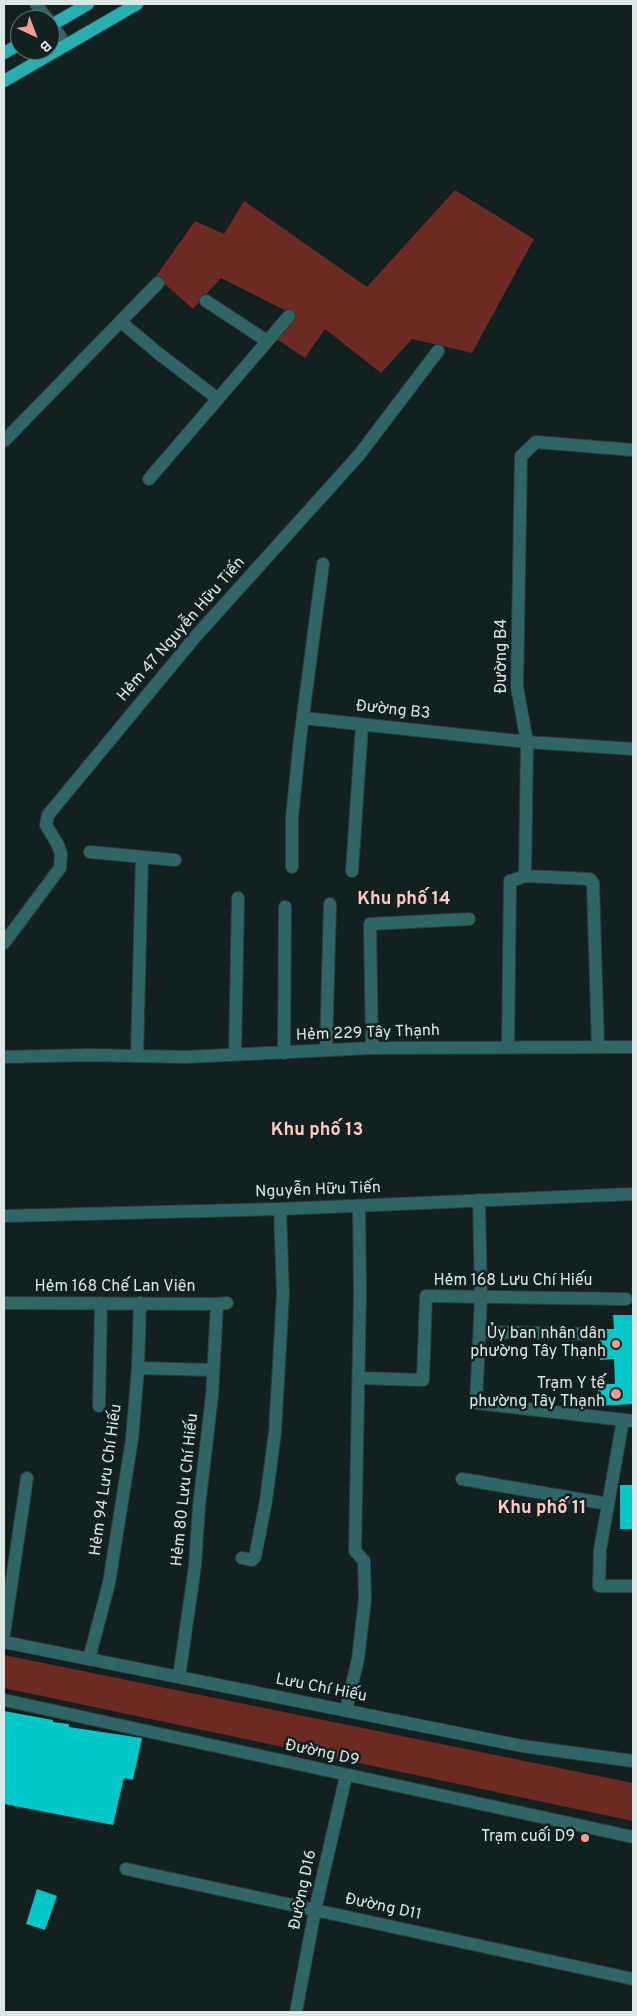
<!DOCTYPE html>
<meta charset="utf-8">
<style>
body{margin:0}
#map{position:relative;width:637px;height:2016px;overflow:hidden;background:#122020;font-family:Overpass,sans-serif}
canvas{display:block}
.frame{position:absolute;inset:0;border:5px solid #dde7e6;pointer-events:none}
.north{position:absolute;left:10px;top:10px;width:50px;height:50px;box-sizing:border-box;background:#122020;border:1px solid #63706f;border-radius:50%;rotate:137deg;font-size:14px;font-weight:700;line-height:20px;text-align:center;color:#dde7e6}
.north::after{content:'';display:block;margin:auto;width:18px;height:22px;background:#f59c90;clip-path:polygon(50% 0,100% 100%,50% 72%,0 100%)}
</style>
<div id="map">
<canvas width="637" height="2016"></canvas>
<div class="frame"></div>
<div class="north">B</div>
</div>
<script>
const g = document.querySelector('canvas').getContext('2d');
g.lineJoin = 'round';
function fill(path, color) { g.fillStyle = color; g.fill(path, 'evenodd'); }
const poly = rows => new Path2D(rows.map(r => 'M' + r).join(''));
function trace(path, color, width, dash) { g.strokeStyle = color; g.lineWidth = width; g.lineCap = dash ? 'butt' : 'round'; g.setLineDash(dash || []); g.stroke(path); }
function write(font, color, halo, rows, align = 'center') {
  g.font = font + ' Overpass,sans-serif'; g.lineWidth = 5; g.setLineDash([]); g.textBaseline = 'middle'; g.strokeStyle = halo; g.fillStyle = color; for (const [text, x, y, turn = 0] of rows) {
    g.save(); g.translate(x, y); g.rotate((+turn || 0) * Math.PI / 180); g.textAlign = isNaN(turn) ? turn : align; if (halo) g.strokeText(text, 0, 0); g.fillText(text, 0, 0); g.restore();
  }
}
const green = poly([
 [455,190,534,239,472,353,412,339,381,373,325,329,305,358,275,338,294,315,221,278,193,309,156,276,195,221,224,234,244,201,367,287],
 [4,1655,633,1783,633,1821,4,1688]
]);
const building = poly([
 [613,1315,633,1315,633,1404,598,1406,598,1384,615,1384,614,1359,600,1360,599,1329,614,1329],
 [620,1485,633,1485,633,1529,620,1529],
 [4,1711,53,1720,53,1722,69,1724,69,1727,142,1738,133,1780,124,1778,113,1825,4,1804],
 [37,1889,57,1896,45,1930,26,1924]
]);
const minor = poly([
 [36,4,48,20],
 [50,22,66,45],
 [206,301,267,341],
 [121,322,158,353,218,399],
 [4,441,158,283],
 [149,479,289,316],
 [303,718,527,742,633,749],
 [90,852,175,860],
 [292,867,292,818,300,739,323,564],
 [352,871,362,725],
 [525,876,527,742,517,687,521,456,536,442,633,450],
 [4,943,60,868,61,854,58,845,46,825,48,815,196,636,359,455,438,351],
 [508,1047,510,881,525,876,590,879,593,883,598,1046],
 [372,1048,370,924,469,919],
 [326,1050,330,904],
 [284,1053,285,907],
 [235,1055,238,898],
 [137,1056,142,857],
 [4,1057,88,1055,186,1057,372,1048,633,1047],
 [479,1200,481,1297,476,1403,633,1421],
 [4,1216,280,1209,633,1194],
 [4,1303,217,1304,227,1303],
 [480,1332,587,1334],
 [138,1368,213,1370],
 [359,1378,423,1380,426,1296,626,1299],
 [99,1406,101,1303],
 [623,1420,600,1550,599,1586,633,1586],
 [462,1479,608,1504],
 [242,1558,252,1560,255,1557,266,1501,275,1432,283,1294,280,1209],
 [4,1634,27,1478],
 [4,1642,522,1746,633,1761],
 [89,1659,109,1583,132,1439,138,1368,140,1303],
 [179,1677,195,1566,199,1506,212,1396,217,1304],
 [4,1700,633,1837],
 [346,1710,358,1659,365,1599,364,1561,355,1551,360,1294,359,1206],
 [126,1869,633,1979],
 [296,2012,315,1910,346,1776]
]);
const major = poly([
 [50,26,88,4],
 [4,53,20,44],
 [4,81,137,4]
]);
const markers = [
 [616,1344,5,"#f59c90"],
 [616,1394,6,"#f59c90"],
 [585,1838,5,"#f59c90"]
];
const streetNames = [
 ["Hẻm 47 Nguyễn Hữu Tiến",182,630,-49],
 ["Đường B4",503,656,-90],
 ["Đường B3",393,711,6],
 ["Hẻm 229 Tây Thạnh",368,1034,-2],
 ["Nguyễn Hữu Tiến",318,1191,-2],
 ["Hẻm 168 Lưu Chí Hiếu",513,1282],
 ["Hẻm 168 Chế Lan Viên",115,1288],
 ["Hẻm 94 Lưu Chí Hiếu",107,1480,-82],
 ["Hẻm 80 Lưu Chí Hiếu",186,1490,-84],
 ["Lưu Chí Hiếu",321,1689,11],
 ["Đường D9",322,1754,12],
 ["Đường D16",304,1890,-78],
 ["Đường D11",383,1908,12]
];
const poiNames = [
 ["Ủy ban nhân dân",606,1335],
 ["phường Tây Thạnh",606,1353],
 ["Trạm Y tế",605,1385],
 ["phường Tây Thạnh",605,1403],
 ["Trạm cuối D9",575,1838]
];
const neighbourhoodNames = [
 ["Khu phố 14",404,900],
 ["Khu phố 13",317,1131],
 ["Khu phố 11",542,1509]
];
fill(green, '#6c2a23');
fill(building, '#01c8c8');
trace(minor, '#2e3c3c', 14);
trace(major, '#2e3c3c', 14);
trace(minor, '#2f6665', 12);
trace(major, '#27afaf', 12);
for (const [x, y, r, color] of markers) { const dot = new Path2D(); dot.arc(x, y, r, 0, 2 * Math.PI); g.fillStyle = color; g.fill(dot); trace(dot, '#122020', 2); }
write('16px', '#dde7e6', '#122020', streetNames);
write('16px', '#dde7e6', '#122020', poiNames, 'right');
write('bold 18px', '#fecac2', '#122020', neighbourhoodNames);
</script>
